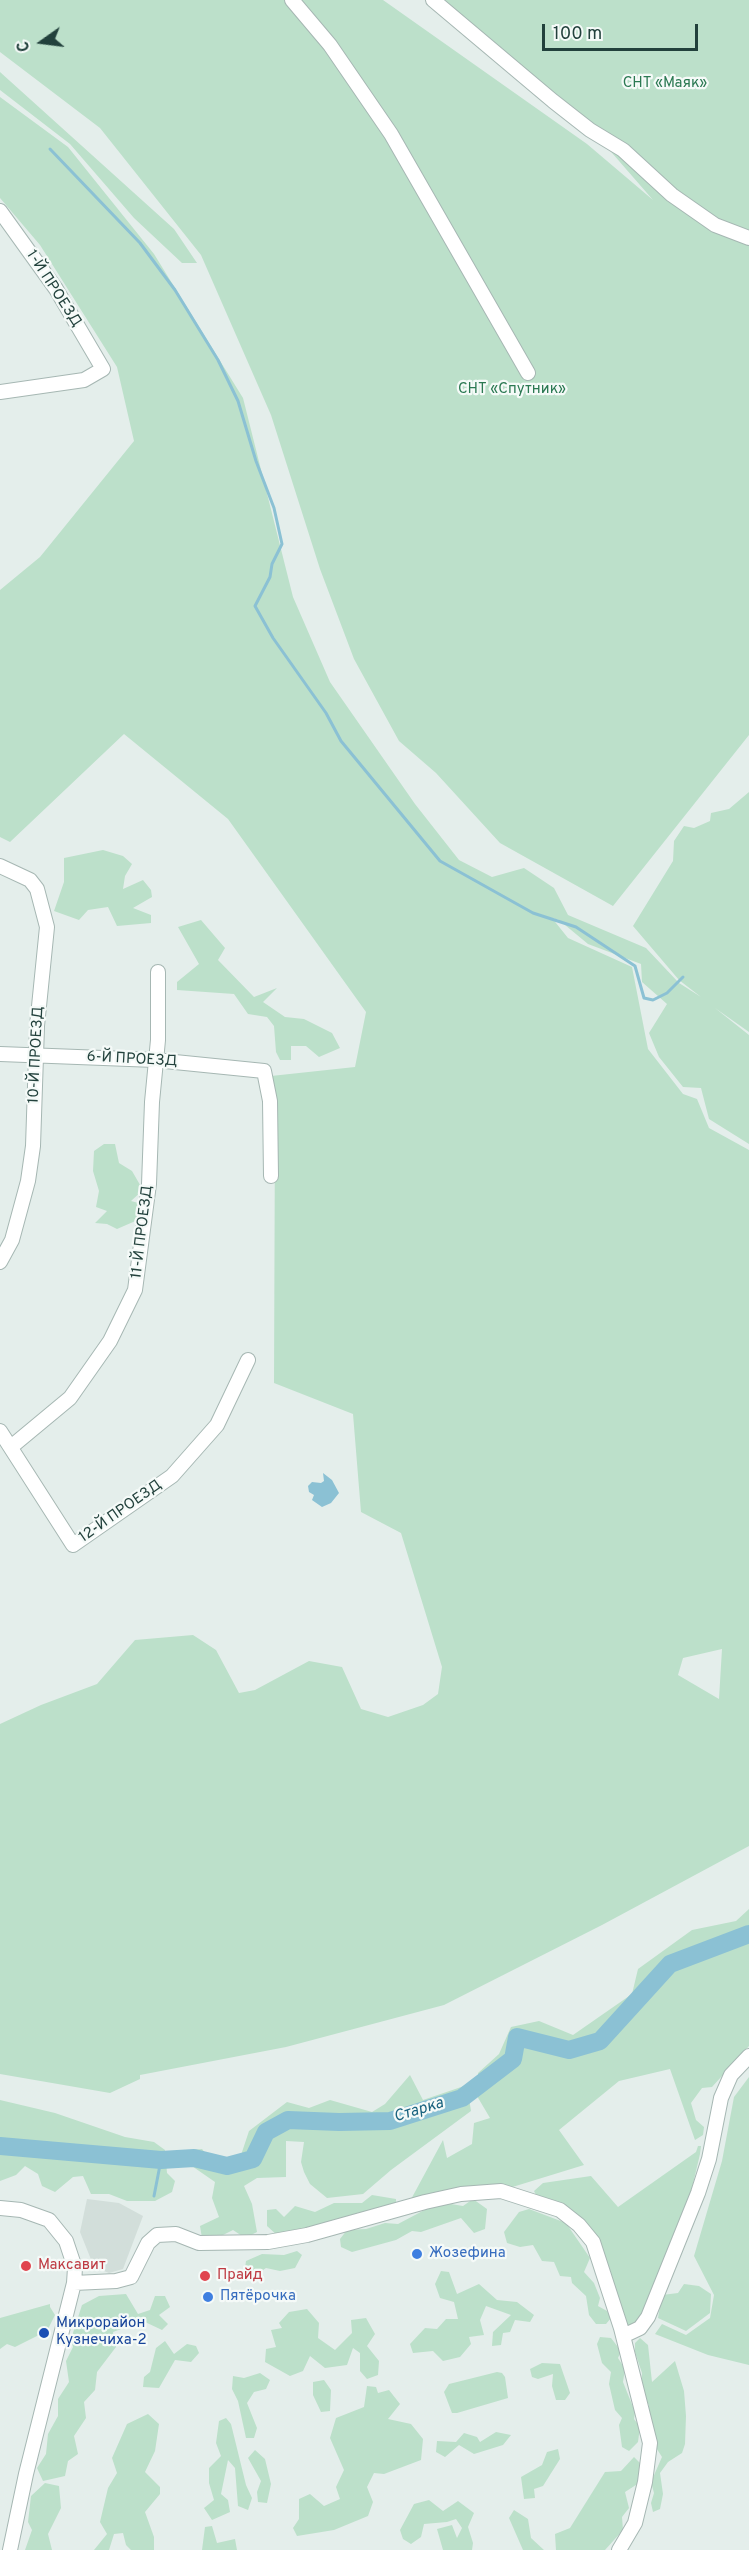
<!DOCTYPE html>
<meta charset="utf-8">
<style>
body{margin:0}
#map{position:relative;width:749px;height:2550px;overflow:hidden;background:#e4eeeb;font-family:Overpass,sans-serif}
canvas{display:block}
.north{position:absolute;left:12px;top:12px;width:60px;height:60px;-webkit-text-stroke:4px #f5faf8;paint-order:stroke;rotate:256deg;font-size:16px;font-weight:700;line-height:24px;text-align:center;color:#22413c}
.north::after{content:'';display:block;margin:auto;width:21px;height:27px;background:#22413c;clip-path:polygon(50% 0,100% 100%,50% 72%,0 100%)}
.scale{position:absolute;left:542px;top:24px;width:156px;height:27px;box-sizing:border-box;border:3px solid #22413c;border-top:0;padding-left:8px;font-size:18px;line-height:21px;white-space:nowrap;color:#22413c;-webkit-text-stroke:4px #f5faf8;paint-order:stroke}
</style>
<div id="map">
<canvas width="749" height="2550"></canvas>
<div class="north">С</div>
<div class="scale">100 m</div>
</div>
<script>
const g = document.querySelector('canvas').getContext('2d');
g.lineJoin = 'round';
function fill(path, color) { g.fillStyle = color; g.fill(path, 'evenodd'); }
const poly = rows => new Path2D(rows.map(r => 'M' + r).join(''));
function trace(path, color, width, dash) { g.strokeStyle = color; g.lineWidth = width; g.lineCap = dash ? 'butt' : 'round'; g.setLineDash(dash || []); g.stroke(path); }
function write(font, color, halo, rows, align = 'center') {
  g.font = font + ' Overpass,sans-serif'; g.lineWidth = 4.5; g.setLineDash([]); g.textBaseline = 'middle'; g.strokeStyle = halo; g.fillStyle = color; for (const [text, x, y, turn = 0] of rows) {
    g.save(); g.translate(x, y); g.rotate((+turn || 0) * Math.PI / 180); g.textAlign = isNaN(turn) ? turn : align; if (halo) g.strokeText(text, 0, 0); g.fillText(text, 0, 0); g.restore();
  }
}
const built = poly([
 [87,2199,119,2203,143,2216,123,2269,109,2273,94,2267,80,2232]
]);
const green = poly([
 [0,0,383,0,587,144,653,200,572,107,520,68,443,0,749,0,749,735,613,906,500,843,436,773,399,741,354,659,320,569,271,415,201,255,100,128,0,52],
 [0,72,174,229,197,263,182,263,134,218,70,144,0,90],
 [0,97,68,147,154,254,243,398,293,597,330,682,415,804,459,860,492,877,524,868,554,888,568,915,646,948,679,983,701,997,679,980,633,926,673,861,674,841,684,826,694,828,710,821,711,813,729,809,749,792,749,1032,715,1008,749,1035,749,1144,709,1119,701,1088,683,1087,659,1057,649,1033,667,1004,642,982,641,964,588,944,559,920,552,918,568,938,632,967,648,1049,683,1094,697,1099,709,1128,749,1150,749,1846,602,1925,444,2005,286,2047,140,2075,140,2079,110,2093,0,2074,0,1724,41,1705,97,1684,135,1640,193,1635,216,1650,239,1693,255,1690,309,1661,342,1667,361,1709,388,1717,423,1705,438,1694,442,1667,401,1533,361,1512,353,1414,274,1383,275,1115,271,1076,355,1067,366,1012,228,819,124,734,10,842,0,837,0,590,40,557,134,441,117,367,40,245,0,198],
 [722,1649,719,1699,678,1675,683,1658],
 [103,850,123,856,132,864,125,876,123,889,143,880,151,890,152,897,133,908,151,915,151,923,117,926,108,907,88,910,79,920,54,911,64,882,64,858],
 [201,920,225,948,218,960,254,997,277,988,263,1002,285,1017,304,1019,332,1033,340,1048,319,1057,306,1046,291,1046,291,1060,280,1060,276,1052,274,1026,267,1017,248,1014,234,994,177,990,177,982,199,964,178,927],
 [104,1144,115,1144,119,1163,132,1171,143,1190,131,1201,142,1204,140,1219,117,1229,107,1224,95,1223,107,1211,96,1207,99,1191,93,1171,94,1151],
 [749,1909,749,2046,712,2087,702,2088,691,2103,696,2120,704,2127,703,2135,695,2140,670,2069,619,2081,559,2130,584,2165,506,2189,409,2203,443,2140,447,2158,472,2144,474,2123,490,2118,477,2096,478,2073,499,2054,511,2027,539,2021,573,2035,632,1994,638,1969,692,1930,736,1921],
 [410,2075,423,2100,467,2085,471,2111,391,2170,363,2194,327,2198,310,2184,304,2172,301,2162,304,2142,286,2141,286,2177,257,2178,244,2186,252,2204,257,2232,245,2238,233,2230,215,2239,202,2238,200,2226,219,2217,212,2198,215,2182,189,2164,191,2150,202,2149,216,2166,241,2155,249,2131,287,2102,309,2108,330,2100,372,2112,385,2104],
 [749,2077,749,2365,708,2355,655,2334,662,2324,686,2335,710,2318,714,2295,694,2256,722,2161,734,2097],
 [0,2100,55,2113,125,2137,154,2142,165,2150,167,2173,175,2181,172,2192,155,2201,127,2201,109,2194,91,2194,83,2176,73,2177,55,2192,42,2186,38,2174,25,2166,16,2175,0,2181],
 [698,2146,701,2146,700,2154,688,2205,640,2320,627,2331,600,2250,537,2197,534,2191,543,2183,591,2176,618,2207,696,2152],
 [372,2195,396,2199,396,2206,313,2230,278,2236,267,2226,267,2210,276,2209,284,2217,295,2206,315,2212,334,2203,362,2203],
 [473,2199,487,2209,485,2229,474,2233,461,2218,421,2232,412,2231,396,2240,352,2252,341,2247,340,2239,347,2230,366,2229,385,2223,398,2224,432,2206,451,2204,463,2206],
 [529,2209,566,2223,590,2258,584,2272,594,2283,600,2298,598,2306,607,2311,611,2318,606,2324,596,2324,589,2315,586,2296,572,2283,571,2277,560,2276,554,2262,542,2261,533,2245,520,2247,507,2243,504,2232,519,2212],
 [297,2251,302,2255,295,2268,280,2271,266,2268,251,2278,244,2275,246,2261,262,2254,284,2255],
 [441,2271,449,2272,457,2294,479,2284,497,2300,517,2302,534,2315,530,2322,515,2320,510,2332,503,2333,501,2345,492,2346,493,2332,511,2315,486,2306,480,2320,484,2335,469,2337,471,2344,460,2357,443,2361,433,2351,413,2353,410,2344,425,2328,437,2329,446,2319,458,2319,454,2302,440,2298,435,2284],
 [684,2284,699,2286,711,2294,710,2313,686,2331,658,2318,662,2295,678,2293],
 [126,2294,138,2314,150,2310,155,2296,165,2296,170,2307,159,2315,168,2324,162,2330,143,2321,113,2332,116,2347,97,2372,95,2390,84,2402,86,2418,74,2436,78,2454,68,2461,65,2476,43,2481,37,2468,46,2454,48,2434,58,2416,58,2399,69,2382,66,2361,73,2347,71,2339,82,2305,99,2296],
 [50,2304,50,2307,55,2315,47,2331,15,2347,7,2344,0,2349,0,2318],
 [307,2309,319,2323,318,2338,335,2350,352,2333,351,2320,366,2318,375,2334,367,2346,379,2361,378,2375,367,2379,360,2371,360,2353,353,2348,347,2365,325,2368,310,2356,303,2371,290,2376,265,2362,266,2349,276,2347,271,2330,282,2328,279,2323,289,2312],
 [600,2337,611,2338,621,2351,618,2358,625,2369,623,2382,635,2412,634,2419,640,2427,638,2442,629,2451,622,2447,619,2425,622,2418,615,2410,609,2384,611,2372,602,2363,597,2344],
 [640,2338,648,2345,652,2382,675,2361,684,2391,686,2416,685,2444,682,2453,668,2462,660,2473,663,2494,660,2509,653,2512,651,2503,654,2493,651,2482,662,2457,655,2446,655,2435,647,2421,649,2405,641,2395,642,2373,635,2352,635,2343],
 [165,2341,174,2354,187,2344,196,2346,199,2353,191,2362,175,2360,159,2388,143,2387,144,2377,150,2372,156,2348],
 [542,2363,560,2364,570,2393,565,2400,556,2400,552,2386,553,2374,538,2379,532,2377,530,2369],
 [497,2372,502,2373,505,2377,508,2398,457,2413,452,2413,444,2392,449,2384],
 [260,2373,270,2380,266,2389,254,2392,247,2403,257,2428,254,2438,246,2438,238,2401,232,2389,233,2376,244,2378],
 [324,2380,331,2390,330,2411,321,2412,313,2395,313,2382],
 [367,2386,376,2387,378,2393,389,2390,400,2404,388,2419,411,2424,423,2439,421,2460,384,2474,374,2473,367,2487,373,2502,368,2516,334,2530,297,2536,293,2528,299,2519,299,2499,310,2494,324,2506,340,2499,336,2487,344,2470,330,2438,336,2418,364,2407],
 [148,2414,159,2424,155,2451,145,2472,160,2487,160,2494,145,2512,154,2537,154,2550,131,2550,126,2545,123,2533,114,2534,109,2550,94,2550,107,2534,100,2522,108,2488,117,2473,112,2458,127,2424],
 [226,2418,231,2424,246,2485,252,2498,248,2510,238,2506,235,2468,228,2460,221,2494,228,2500,230,2512,212,2520,204,2508,214,2500,209,2483,209,2468,221,2456,216,2443,219,2421],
 [496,2432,511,2435,503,2445,474,2454,459,2445,445,2457,436,2452,437,2441,456,2442,464,2433,477,2437,480,2442],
 [558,2449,560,2459,543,2486,534,2489,535,2498,524,2499,521,2477,542,2465,547,2452],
 [255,2450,265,2459,271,2484,267,2503,258,2502,257,2492,261,2481,248,2458],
 [634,2457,642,2465,639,2483,625,2492,629,2508,622,2517,623,2530,605,2550,556,2550,555,2534,570,2528,605,2472,621,2471],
 [45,2483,59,2486,61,2508,48,2534,52,2550,25,2550,32,2530,28,2522,31,2496],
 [429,2500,443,2511,458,2501,474,2513,468,2527,473,2543,472,2550,443,2550,437,2529,452,2525,457,2538,462,2528,456,2519,447,2522,424,2524,421,2537,411,2544,403,2539,400,2530,414,2504],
 [514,2510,528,2519,531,2538,544,2550,523,2550,509,2518],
 [212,2526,217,2543,235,2539,237,2550,202,2550,205,2527]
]);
const water = poly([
 [323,1473,332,1480,339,1493,331,1503,322,1507,312,1500,314,1495,309,1492,308,1486,312,1482,321,1483,324,1481]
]);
const stream = poly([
 [50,149,140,243,175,290,218,360,238,401,256,461,274,508,282,544,272,564,270,577,255,606,273,638,326,713,341,741,440,861,533,913,576,927,635,966,644,998,653,1000,667,993,683,977],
 [154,2196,161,2160]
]);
const river = poly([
 [0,2146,161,2160,194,2158,227,2166,253,2159,266,2132,288,2120,339,2122,390,2121,462,2098,513,2059,517,2037,569,2050,600,2041,670,1964,749,1934]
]);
const minor = poly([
 [292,0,330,45,391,134,528,373],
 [433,0,553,101,590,130,623,150,672,195,715,225,749,238],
 [0,211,56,289,103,369,84,380,0,392],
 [0,866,30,880,37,889,47,927,37,1026,33,1146,28,1181,12,1240,0,1262],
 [0,1054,155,1060,264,1071,270,1101,271,1176],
 [0,1431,73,1545,172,1476,217,1425,248,1360],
 [11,1447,70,1398,110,1341,135,1290,149,1184,152,1102,158,1040,158,972],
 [0,2208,21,2210,49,2220,66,2241,75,2268,74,2283,26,2474,10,2550],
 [74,2283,116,2281,131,2277,148,2243,157,2235,176,2234,199,2243,268,2242,307,2235,425,2202,461,2194,501,2191,560,2210,579,2225,593,2242,621,2328,650,2443,645,2482,635,2523,619,2550],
 [623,2336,640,2328,648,2317,698,2193,709,2159,721,2098,731,2075,749,2056]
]);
const markers = [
 [417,2254,6,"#3f7fe0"],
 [26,2266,6,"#e0444e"],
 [205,2276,6,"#e0444e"],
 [208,2297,6,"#3f7fe0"],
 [44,2333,6,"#1a4fb4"]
];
const parkNames = [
 ["СНТ «Маяк»",665,84],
 ["СНТ «Спутник»",512,390]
];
const streetNames = [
 ["1-Й ПРОЕЗД",53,289,57],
 ["10-Й ПРОЕЗД",37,1055,-87],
 ["6-Й ПРОЕЗД",132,1060,3],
 ["11-Й ПРОЕЗД",143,1232,-83],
 ["12-Й ПРОЕЗД",121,1512,-35]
];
const shopNames = [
 ["Жозефина",429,2254],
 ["Пятёрочка",220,2297]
];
const healthNames = [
 ["Максавит",38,2266],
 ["Прайд",217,2276]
];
const transitNames = [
 ["Микрорайон",56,2324],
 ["Кузнечиха-2",56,2341]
];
const waterNames = [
 ["Старка",419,2111,-17]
];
fill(built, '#d2deda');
fill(green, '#bce0ca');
fill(water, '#8bc1d4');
trace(stream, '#8bc1d4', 3);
trace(river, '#8bc1d4', 18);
trace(minor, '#a6b7b3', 16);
trace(minor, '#fff', 14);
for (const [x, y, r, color] of markers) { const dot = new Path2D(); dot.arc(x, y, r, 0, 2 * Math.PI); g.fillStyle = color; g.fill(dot); trace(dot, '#f5faf8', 2); }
write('15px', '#2b7952', '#f5faf8', parkNames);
write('15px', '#22413c', '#f5faf8', streetNames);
write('15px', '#366cbe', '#f5faf8', shopNames, 'left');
write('15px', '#be3a42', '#f5faf8', healthNames, 'left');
write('15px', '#164399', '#f5faf8', transitNames, 'left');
write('italic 16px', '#1a637f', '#f5faf8', waterNames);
</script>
